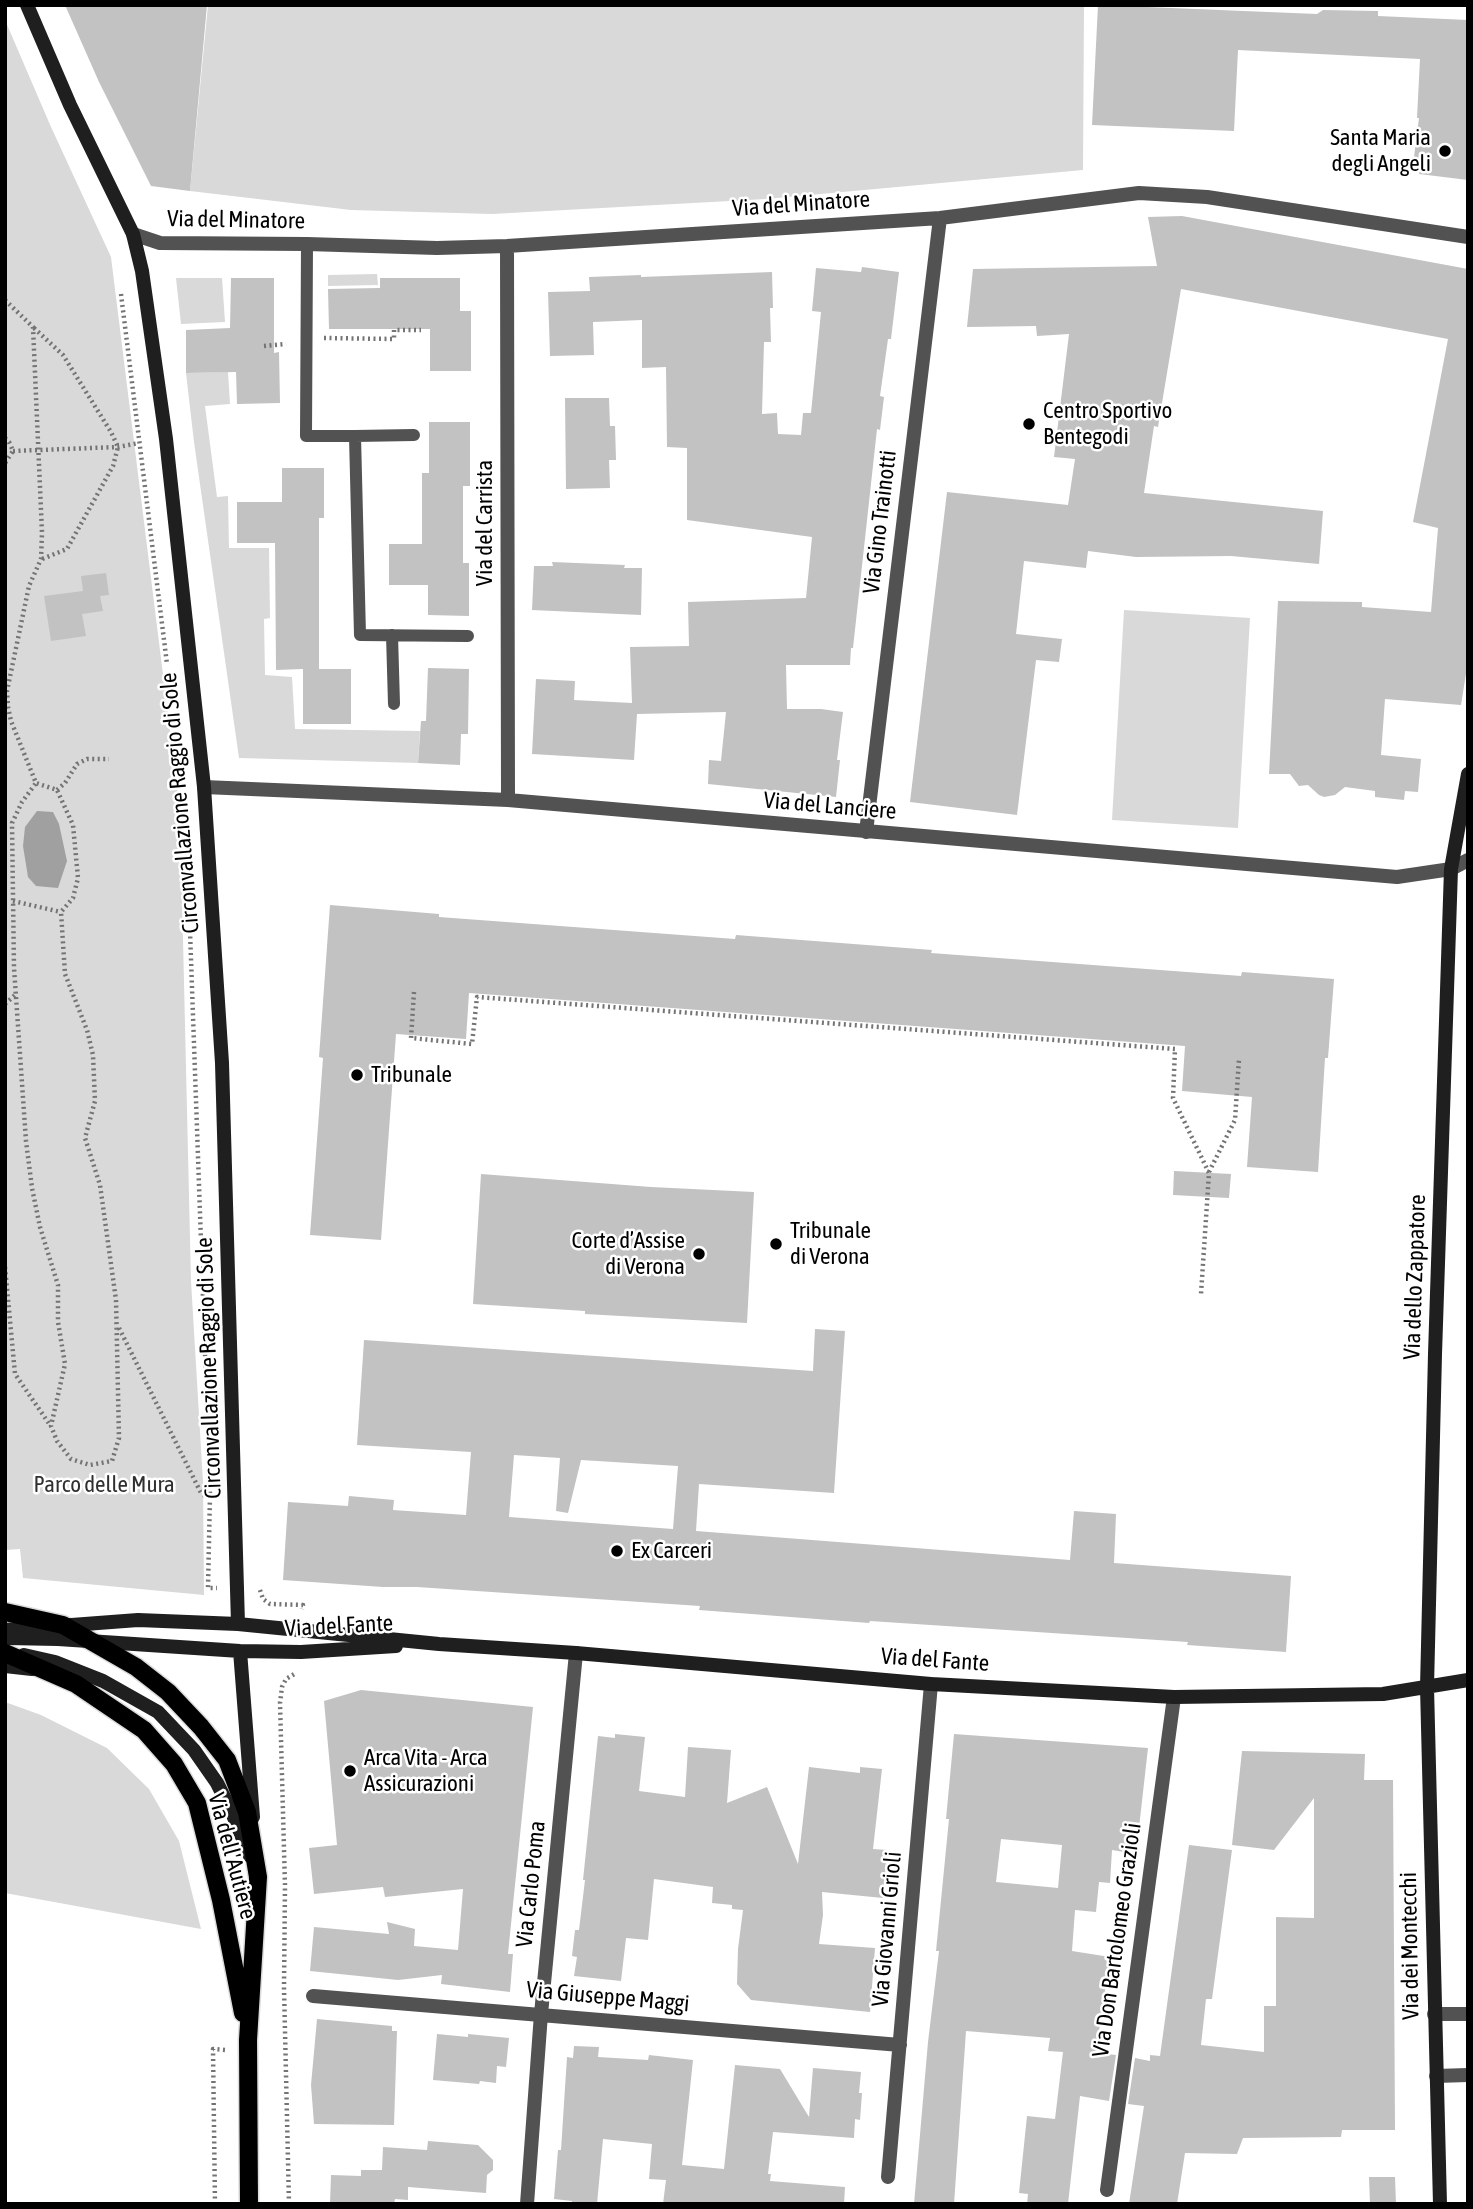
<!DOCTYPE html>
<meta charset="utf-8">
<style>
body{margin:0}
#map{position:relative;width:1473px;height:2209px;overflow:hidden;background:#fff;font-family:"Asap Condensed",sans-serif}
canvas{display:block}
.frame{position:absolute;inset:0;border:7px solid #000;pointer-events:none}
</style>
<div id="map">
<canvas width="1473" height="2209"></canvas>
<div class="frame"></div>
</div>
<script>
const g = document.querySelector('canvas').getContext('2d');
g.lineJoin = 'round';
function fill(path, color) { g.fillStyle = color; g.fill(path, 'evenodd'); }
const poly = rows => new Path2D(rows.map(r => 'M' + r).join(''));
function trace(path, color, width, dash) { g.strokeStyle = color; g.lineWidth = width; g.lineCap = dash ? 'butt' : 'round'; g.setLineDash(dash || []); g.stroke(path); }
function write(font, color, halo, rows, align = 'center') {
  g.font = font + ' "Asap Condensed",sans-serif'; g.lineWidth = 5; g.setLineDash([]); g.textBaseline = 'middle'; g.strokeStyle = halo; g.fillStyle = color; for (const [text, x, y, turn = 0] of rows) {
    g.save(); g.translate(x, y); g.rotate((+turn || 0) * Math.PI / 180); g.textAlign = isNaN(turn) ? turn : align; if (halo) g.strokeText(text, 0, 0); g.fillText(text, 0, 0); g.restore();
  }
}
const green = poly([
 [208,5,1084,5,1083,170,766,199,492,214,351,210,190,191],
 [5,20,51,127,111,257,180,811,191,1281,203,1482,204,1595,23,1578,20,1549,5,1550],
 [377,274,378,285,328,286,328,275],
 [176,278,222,278,225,322,181,324],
 [228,372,230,404,205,406,217,497,228,496,229,548,269,548,270,618,264,619,265,675,292,677,295,729,420,731,418,763,239,758,194,442,186,373],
 [1124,610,1250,618,1238,828,1112,820],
 [5,1702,41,1715,107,1748,149,1789,179,1841,201,1929,5,1893]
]);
const water = poly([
 [37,811,53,812,59,824,67,861,58,888,36,886,28,877,23,846,25,827]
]);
const building = poly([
 [65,5,207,5,190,191,151,186,99,82],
 [1098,5,1317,14,1323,10,1378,11,1378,16,1468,20,1468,180,1419,174,1422,158,1414,157,1419,118,1417,118,1420,59,1238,50,1234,131,1092,125],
 [1182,216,1468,269,1468,661,1461,705,1385,699,1381,755,1421,759,1418,792,1405,791,1404,800,1375,797,1375,791,1345,787,1335,795,1324,797,1319,795,1308,785,1299,786,1290,774,1269,774,1278,601,1362,602,1362,607,1431,612,1438,528,1413,522,1448,339,1181,289,1158,427,1154,426,1144,493,1323,511,1319,564,1231,556,1136,557,1088,551,1086,568,1024,561,1016,634,1062,639,1059,662,1036,660,1017,815,910,802,947,492,1068,505,1075,459,1054,457,1069,334,1037,336,1036,326,967,327,973,269,1157,266,1148,217],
 [862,267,899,272,891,339,888,339,880,396,884,397,880,430,877,429,853,648,851,648,850,665,786,665,787,709,821,709,843,712,837,760,840,760,836,797,708,784,709,760,721,761,726,712,637,714,634,760,532,754,536,679,575,681,574,700,632,703,630,647,689,646,688,602,806,598,812,537,687,520,687,448,667,447,666,367,642,368,642,320,593,322,594,355,550,356,548,292,590,291,589,277,641,275,641,277,772,272,773,308,770,308,771,342,764,342,762,414,777,413,778,434,801,435,803,413,811,413,821,312,812,311,816,268,861,272],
 [231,278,274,278,274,353,279,352,280,403,237,404,236,372,186,373,186,330,230,328],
 [380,278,460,278,460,311,471,311,471,371,430,371,430,329,329,329,328,289,380,288],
 [565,398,609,398,610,426,615,426,616,460,609,460,610,488,566,489],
 [429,422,470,422,470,486,463,486,463,563,469,563,469,616,428,615,428,585,389,585,389,544,422,544,422,473,429,473],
 [282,468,324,468,324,518,319,518,319,669,309,669,351,669,351,724,303,724,303,669,276,670,275,543,237,543,237,502,282,502],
 [552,562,625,565,624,568,642,568,641,615,532,610,534,566,553,566],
 [106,573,109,595,100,596,103,611,82,614,86,636,51,641,44,596,83,591,81,576],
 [428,668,469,669,468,734,461,734,460,765,418,763,421,721,426,721],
 [330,905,439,914,439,917,735,939,736,935,932,950,931,953,1241,976,1242,972,1334,979,1328,1058,1325,1058,1318,1172,1247,1167,1252,1097,1182,1091,1185,1046,469,993,466,1039,396,1034,381,1240,310,1235,323,1058,319,1057],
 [1174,1171,1231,1174,1229,1198,1173,1195],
 [481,1174,651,1187,754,1192,747,1323,585,1314,585,1311,473,1304],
 [815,1329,845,1331,834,1493,699,1484,696,1531,1070,1560,1074,1511,1116,1514,1114,1563,1291,1576,1286,1652,1187,1645,1188,1642,870,1621,869,1623,699,1610,700,1606,417,1587,383,1587,283,1580,288,1502,348,1506,349,1496,394,1500,393,1510,466,1515,471,1452,357,1445,364,1340,813,1371],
 [514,1455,560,1458,556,1511,568,1513,581,1460,678,1466,673,1529,509,1517],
 [361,1690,533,1707,508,1954,513,1954,510,1992,441,1984,442,1975,398,1980,310,1971,314,1927,389,1934,387,1922,415,1929,414,1946,458,1950,463,1889,385,1897,383,1887,314,1894,309,1848,337,1845,324,1701],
 [615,1734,645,1737,639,1791,685,1797,688,1747,731,1750,727,1803,767,1787,798,1864,809,1767,860,1773,860,1767,882,1769,873,1849,887,1850,883,1898,822,1892,823,1915,819,1944,875,1948,870,2012,751,2000,737,1984,738,1949,743,1910,732,1909,732,1905,712,1903,713,1887,654,1879,648,1940,626,1938,621,1981,574,1976,577,1957,572,1956,575,1930,579,1930,585,1880,583,1880,598,1736,615,1738],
 [954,1734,1148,1748,1136,1854,1112,1850,1110,1883,1099,1882,1096,1912,1075,1910,1072,1951,1110,1957,1098,2038,1100,2038,1099,2053,1116,2055,1109,2101,1080,2096,1068,2204,1027,2204,1028,2194,1019,2193,1027,2116,1055,2119,1063,2052,1048,2051,1050,2038,966,2031,954,2204,914,2204,928,2042,939,1951,936,1951,949,1819,946,1819],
 [1001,1839,1062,1845,1058,1888,996,1882],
 [1242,1751,1365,1754,1364,1780,1393,1780,1395,2130,1342,2130,1341,2137,1243,2138,1237,2154,1185,2153,1177,2204,1129,2204,1144,2106,1128,2104,1135,2058,1150,2061,1150,2055,1160,2056,1189,1845,1232,1850,1212,1999,1206,1999,1201,2045,1264,2052,1264,2006,1276,2006,1276,1917,1314,1918,1314,1798,1274,1850,1232,1845],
 [317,2019,392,2026,392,2031,397,2031,394,2125,314,2124,311,2085],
 [437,2034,468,2037,468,2034,509,2038,506,2067,497,2066,496,2083,480,2081,479,2084,433,2080],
 [574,2046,599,2047,598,2057,648,2060,649,2055,693,2060,682,2165,724,2169,735,2065,780,2069,809,2117,813,2068,861,2072,859,2093,862,2093,860,2120,855,2119,854,2138,773,2132,768,2174,771,2174,770,2181,845,2187,844,2204,663,2204,666,2180,649,2179,652,2144,603,2139,597,2204,572,2204,572,2201,554,2199,558,2150,561,2150,567,2057,573,2058],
 [428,2141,478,2145,493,2160,493,2170,487,2175,486,2193,408,2187,408,2200,395,2199,394,2204,330,2204,331,2175,361,2176,361,2170,382,2170,383,2147,427,2150],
 [1369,2177,1395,2177,1396,2204,1370,2204]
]);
const path = poly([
 [121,294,167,664],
 [5,300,33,327,42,533,41,559,29,586,7,691,8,707,11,721,36,783,57,790,73,825,78,878,73,898,61,912,65,974,87,1030,93,1055,95,1101,85,1138,100,1185,116,1300,119,1438,112,1461,90,1465,71,1459,57,1441,51,1426,65,1364,58,1322,58,1285,40,1227,32,1188,26,1141,14,968,12,823,22,802,36,783],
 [34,328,63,355,111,432,118,447,113,466,67,549,42,559],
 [324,338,394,339,394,330,421,330],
 [264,346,286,344],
 [5,438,9,442,13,451,5,463],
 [13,451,118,447,139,443],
 [57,790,65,783,77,764,87,759,109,759],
 [13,901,61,912],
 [190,931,210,1495,208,1588,217,1588],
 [414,992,411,1038,472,1044,477,997,1175,1049,1173,1098,1209,1173,1201,1294],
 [5,1004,15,995],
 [1209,1172,1235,1120,1239,1059],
 [5,1267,15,1374,50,1425],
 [119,1328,202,1495,210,1495],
 [260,1590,263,1599,270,1604,303,1605,302,1609],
 [215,2204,213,2049,226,2050],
 [289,2204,284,1988,285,1886,280,1703,282,1687,286,1679,296,1673]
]);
const lane = poly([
 [307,244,306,436,355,436,360,635,468,636],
 [355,436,414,435],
 [392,635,394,704]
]);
const street = poly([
 [133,234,160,243,307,244,437,248,507,246,940,218,1139,193,1207,197,1468,237],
 [507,246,508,800],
 [204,787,508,800,1397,877,1451,869,1468,860],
 [866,832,940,218],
 [313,1996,900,2045],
 [1434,2014,1468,2014],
 [1436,2076,1468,2075],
 [888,2177,931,1684],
 [1107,2190,1174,1697],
 [527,2204,541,2014,576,1653]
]);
const secondary = poly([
 [27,5,70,105,133,234,142,271,166,439,204,787,222,1063,238,1624],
 [5,1630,138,1620,238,1624,439,1644,576,1653,931,1684,1174,1697,1383,1694,1468,1680],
 [7,1638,58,1639,240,1651,301,1652,396,1646],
 [240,1651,253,1817],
 [24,1655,55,1662,103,1681,158,1712,194,1750,217,1783,233,1815,250,1856],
 [5,1666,32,1669],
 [1440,2204,1427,1687,1435,1354,1451,869,1468,774]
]);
const primary = poly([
 [5,1612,63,1625,136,1667,168,1692,201,1727,227,1760,247,1812,258,1877,248,2040,249,2204],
 [5,1653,76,1684,144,1730,174,1764,197,1803,221,1900,243,2013]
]);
const markers = [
 [1445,151,7,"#000"],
 [1029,424,7,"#000"],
 [357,1075,7,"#000"],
 [776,1244,7,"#000"],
 [699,1254,7,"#000"],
 [617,1551,7,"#000"],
 [350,1771,7,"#000"]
];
const poiNames = [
 ["Santa Maria",1431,138,"right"],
 ["degli Angeli",1431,164,"right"],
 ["Centro Sportivo",1043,411],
 ["Bentegodi",1043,437],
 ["Tribunale",371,1075],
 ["Tribunale",790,1231],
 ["di Verona",790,1257],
 ["Corte d’Assise",685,1241,"right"],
 ["di Verona",685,1267,"right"],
 ["Ex Carceri",631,1551],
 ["Arca Vita - Arca",364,1758],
 ["Assicurazioni",364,1784]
];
const streetNames = [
 ["Via del Minatore",801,204,-4],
 ["Via del Minatore",236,220,1],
 ["Via Gino Trainotti",880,522,-83],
 ["Via del Carrista",485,523,-90],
 ["Circonvallazione Raggio di Sole",180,803,-95],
 ["Via del Lanciere",830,806,5],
 ["Via dello Zappatore",1415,1277,-88],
 ["Circonvallazione Raggio di Sole",209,1368,-92],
 ["Via del Fante",339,1626,-3],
 ["Via del Fante",935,1660,4],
 ["Via dell'Autiere",232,1856,75],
 ["Via Carlo Poma",531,1884,-84],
 ["Via Giovanni Grioli",887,1929,-85],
 ["Via Don Bartolomeo Grazioli",1117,1940,-82],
 ["Via dei Montecchi",1410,1946,-91],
 ["Via Giuseppe Maggi",608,1997,5]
];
const parkNames = [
 ["Parco delle Mura",104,1485]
];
fill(green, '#d9d9d9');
fill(water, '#a0a0a0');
fill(building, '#c2c2c2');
trace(primary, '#dbdbdb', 21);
trace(path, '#747474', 4.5, [2, 3.5]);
trace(lane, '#525252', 12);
trace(street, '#525252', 14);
trace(secondary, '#1f1f1f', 14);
trace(primary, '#000', 18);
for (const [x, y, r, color] of markers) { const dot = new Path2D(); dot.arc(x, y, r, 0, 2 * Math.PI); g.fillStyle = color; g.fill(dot); trace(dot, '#fff', 2.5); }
write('23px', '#000', '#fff', poiNames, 'left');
write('23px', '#000', '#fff', streetNames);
write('23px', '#303030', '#fff', parkNames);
</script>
